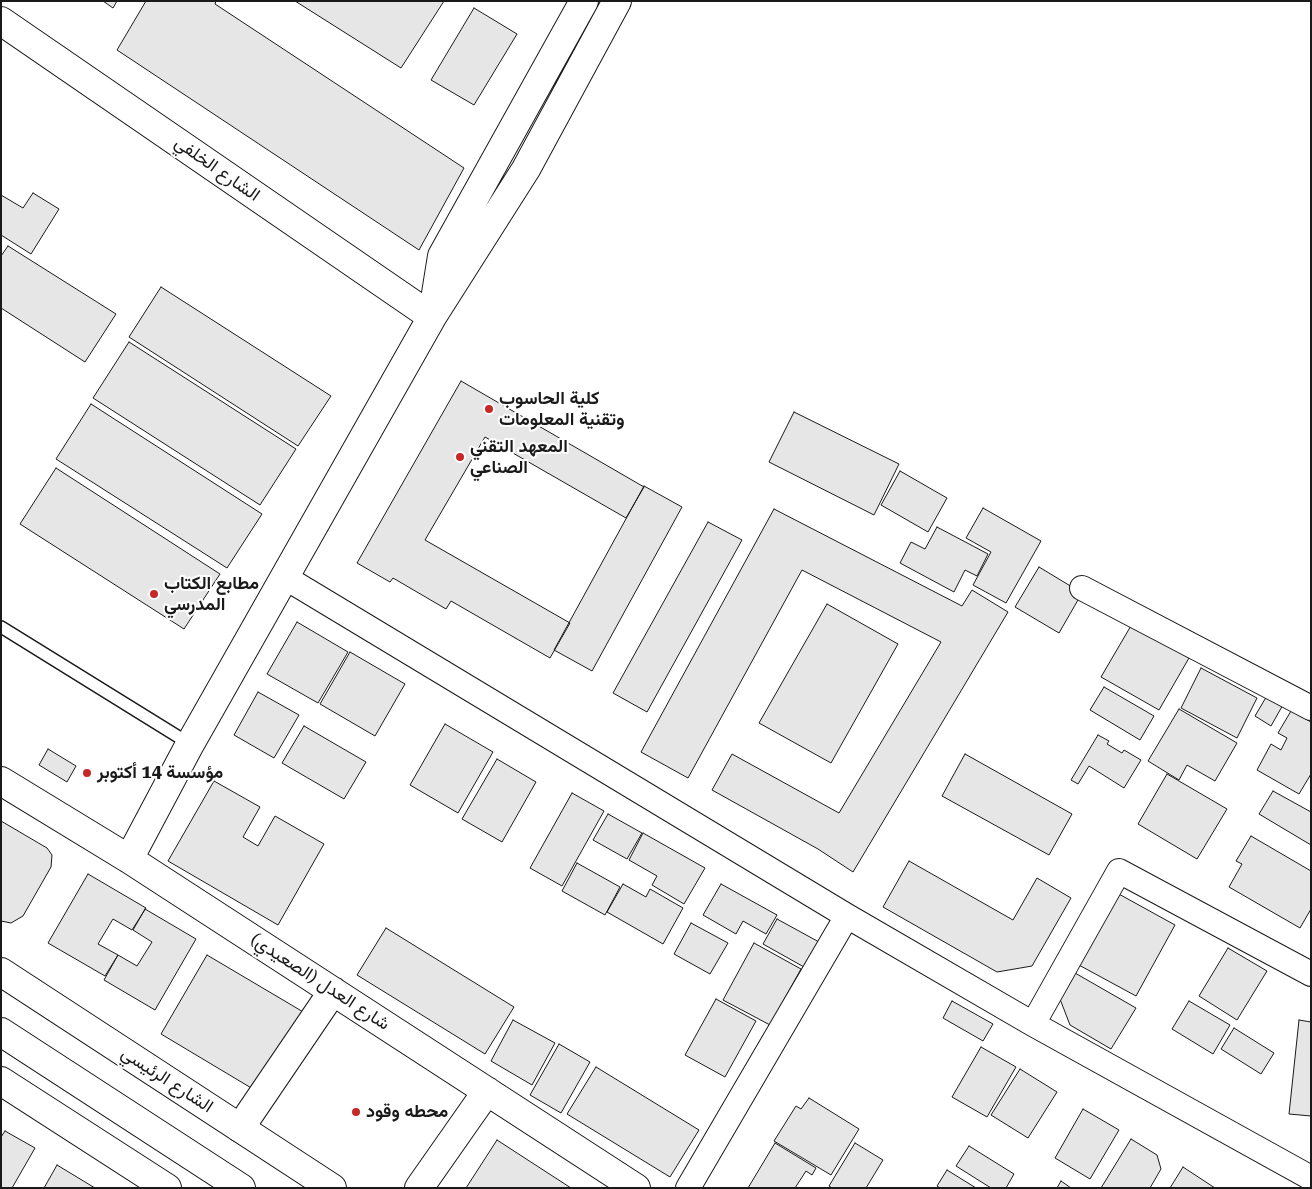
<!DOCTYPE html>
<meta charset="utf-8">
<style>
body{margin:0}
#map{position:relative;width:1312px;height:1189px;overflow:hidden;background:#fff;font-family:"Roboto Serif",serif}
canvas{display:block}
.frame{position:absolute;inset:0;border:2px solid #1a1a1a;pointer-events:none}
</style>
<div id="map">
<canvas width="1312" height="1189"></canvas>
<div class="frame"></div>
</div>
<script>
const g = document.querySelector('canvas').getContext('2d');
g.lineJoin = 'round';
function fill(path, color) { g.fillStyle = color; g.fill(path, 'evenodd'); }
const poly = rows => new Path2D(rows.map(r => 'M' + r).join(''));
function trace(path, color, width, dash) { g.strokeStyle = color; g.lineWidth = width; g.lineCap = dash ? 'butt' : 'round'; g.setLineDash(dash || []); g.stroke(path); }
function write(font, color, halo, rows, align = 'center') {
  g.font = font + ' "Roboto Serif",Vazirmatn,serif'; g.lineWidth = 4; g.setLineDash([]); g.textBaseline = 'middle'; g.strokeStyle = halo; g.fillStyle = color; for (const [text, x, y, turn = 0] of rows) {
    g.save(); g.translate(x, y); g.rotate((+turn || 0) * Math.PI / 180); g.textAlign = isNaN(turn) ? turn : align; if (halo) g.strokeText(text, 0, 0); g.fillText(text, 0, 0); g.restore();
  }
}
const building = poly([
 [103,1,117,1,113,8,103,1],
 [146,1,216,1,215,4,464,168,419,250,117,50,146,1],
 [295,1,444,1,401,68,295,1],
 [474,8,517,34,474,105,431,80,474,8],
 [33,193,59,209,31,254,1,235,1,195,23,208,33,193],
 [8,246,116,314,85,362,1,308,1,256,8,246],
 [161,287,331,396,298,446,129,337,161,287],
 [129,342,296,449,260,505,93,398,129,342],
 [461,381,644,487,626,518,485,437,425,540,570,623,550,658,451,601,446,609,393,578,390,582,357,563,461,381],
 [91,404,262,514,227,568,56,459,91,404],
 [794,412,899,464,874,515,769,462,794,412],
 [56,468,220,574,184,629,20,524,56,468],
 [900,471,947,498,928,532,881,505,900,471],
 [644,486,682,507,592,671,554,650,644,486],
 [983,508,1041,541,1006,603,973,585,991,552,966,538,983,508],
 [774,509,962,606,972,590,1008,612,853,872,818,849,712,790,732,754,839,813,941,642,802,570,688,778,641,752,774,509],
 [708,522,742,540,647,712,613,693,708,522],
 [937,527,988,554,977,576,965,570,954,592,900,563,911,542,925,549,937,527],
 [1039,567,1082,593,1059,633,1015,607,1039,567],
 [827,604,898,644,831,763,759,723,827,604],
 [297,622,348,652,318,703,267,674,297,622],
 [1132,624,1189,658,1159,710,1101,677,1132,624],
 [350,652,405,684,375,736,320,704,350,652],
 [1201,668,1257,698,1237,738,1181,708,1201,668],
 [1104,687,1154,716,1140,740,1090,710,1104,687],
 [258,692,299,715,274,758,234,735,258,692],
 [1268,694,1284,703,1271,726,1255,716,1268,694],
 [1179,709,1237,743,1215,781,1187,765,1179,780,1148,761,1179,709],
 [1291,711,1311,722,1311,774,1299,794,1257,770,1271,744,1281,750,1287,738,1278,733,1291,711],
 [445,724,493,752,458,813,410,785,445,724],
 [304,726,366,762,344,799,282,763,304,726],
 [1098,735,1109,741,1107,744,1122,753,1124,750,1141,760,1124,788,1089,766,1078,784,1071,780,1098,735],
 [48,749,76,766,67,782,39,765,48,749],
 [965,754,1072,814,1049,855,942,796,965,754],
 [497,759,536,782,502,842,462,819,497,759],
 [1167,774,1227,809,1197,859,1138,824,1167,774],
 [214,781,260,807,243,837,258,846,275,816,324,844,278,925,168,861,214,781],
 [1273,791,1311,812,1311,845,1259,814,1273,791],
 [572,793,604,811,562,886,530,868,572,793],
 [608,814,642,833,627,859,593,840,608,814],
 [1,821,47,848,52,855,51,867,23,916,11,923,1,921,1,821],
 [643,833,705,868,684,904,652,885,657,876,629,860,643,833],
 [1251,836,1311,871,1311,909,1300,928,1229,887,1242,864,1236,861,1251,836],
 [909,861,1013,920,1037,878,1071,898,1032,966,997,972,883,907,909,861],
 [577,863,620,887,605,915,562,891,577,863],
 [88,874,146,908,132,930,113,919,98,944,118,955,105,976,48,943,88,874],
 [623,884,646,897,650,889,683,908,663,944,607,912,623,884],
 [721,884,777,915,766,934,743,921,736,934,703,915,721,884],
 [1117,893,1175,925,1136,996,1077,964,1117,893],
 [145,909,196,939,155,1010,104,980,118,955,137,966,152,942,133,930,145,909],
 [777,919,819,942,804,967,763,944,777,919],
 [691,923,728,943,710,974,674,954,691,923],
 [386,928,514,1007,485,1054,357,975,386,928],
 [754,943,801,969,770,1025,723,1000,754,943],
 [1228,948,1267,971,1237,1020,1199,996,1228,948],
 [207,955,305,1013,258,1092,161,1034,207,955],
 [1075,973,1136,1008,1111,1049,1070,1025,1060,999,1075,973],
 [716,999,756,1021,725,1077,685,1055,716,999],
 [952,1001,993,1024,983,1041,943,1018,952,1001],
 [1189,1001,1230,1025,1213,1054,1172,1029,1189,1001],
 [513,1020,555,1043,532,1085,491,1061,513,1020],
 [1299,1020,1311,1022,1311,1116,1289,1114,1299,1020],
 [1234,1028,1274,1053,1261,1074,1221,1049,1234,1028],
 [559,1044,590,1062,561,1113,530,1095,559,1044],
 [981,1047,1016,1067,987,1117,952,1097,981,1047],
 [596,1067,699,1130,670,1177,567,1114,596,1067],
 [1020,1069,1057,1092,1028,1138,991,1115,1020,1069],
 [809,1098,859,1129,831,1175,774,1141,796,1106,801,1109,809,1098],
 [1083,1109,1119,1130,1090,1179,1055,1158,1083,1109],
 [5,1131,35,1148,12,1188,1,1188,1,1137,5,1131],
 [1131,1139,1157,1155,1161,1169,1150,1188,1101,1188,1131,1139],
 [497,1140,571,1188,466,1188,497,1140],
 [775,1143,816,1168,812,1175,806,1171,795,1188,748,1188,775,1143],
 [855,1143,883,1160,866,1188,832,1188,829,1186,855,1143],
 [969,1146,1014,1174,1006,1188,991,1188,956,1166,969,1146],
 [57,1165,95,1188,44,1188,57,1165],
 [1183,1167,1215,1188,1170,1188,1183,1167],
 [947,1170,976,1188,940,1188,937,1186,947,1170],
 [1061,1181,1071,1188,1057,1188,1061,1181]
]);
const service = poly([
 [1,627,190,744]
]);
const minor = poly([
 [286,578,847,916,1033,1024,1311,1178],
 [1082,588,1311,708],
 [1033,1024,1119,871,1311,974],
 [688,1188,847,916]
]);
const tertiary = poly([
 [1,21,432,317],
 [434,306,442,256,584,1],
 [1,781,129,859,636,1188],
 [129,859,190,744,432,317,526,169,617,1],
 [1,1081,167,1188],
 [240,1128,333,991],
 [419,1188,487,1091]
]);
const primary = poly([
 [1,972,332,1188],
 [1,1032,241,1188]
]);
const markers = [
 [489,409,5,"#c62828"],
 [460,457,5,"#c62828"],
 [154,594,5,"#c62828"],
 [87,773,5,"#c62828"],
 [356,1112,5,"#c62828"]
];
const streetNames = [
 ["الشارع الخلفي",217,169,35],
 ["شارع العدل (الصعيدي)",320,982,33],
 ["الشارع الرئيسي",167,1080,33]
];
const poiNames = [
 ["كلية الحاسوب",499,399],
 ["وتقنية المعلومات",499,420],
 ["المعهد التقني",470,447],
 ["الصناعي",470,468],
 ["مطابع الكتاب",164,584],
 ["المدرسي",164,605],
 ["مؤسسة 14 أكتوبر",97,773],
 ["محطه وقود",366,1112]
];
fill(building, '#e6e6e6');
trace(building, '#1a1a1a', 1);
trace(service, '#1a1a1a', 14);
trace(minor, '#1a1a1a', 26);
trace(tertiary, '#1a1a1a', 30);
trace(primary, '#1a1a1a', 30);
trace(service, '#fff', 11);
trace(minor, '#fff', 24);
trace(tertiary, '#fff', 28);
trace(primary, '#fff', 28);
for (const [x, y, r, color] of markers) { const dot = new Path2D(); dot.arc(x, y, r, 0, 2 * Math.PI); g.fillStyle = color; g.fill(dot); trace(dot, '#fff', 2); }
write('18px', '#1a1a1a', '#fff', streetNames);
write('bold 18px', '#1a1a1a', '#fff', poiNames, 'left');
</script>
